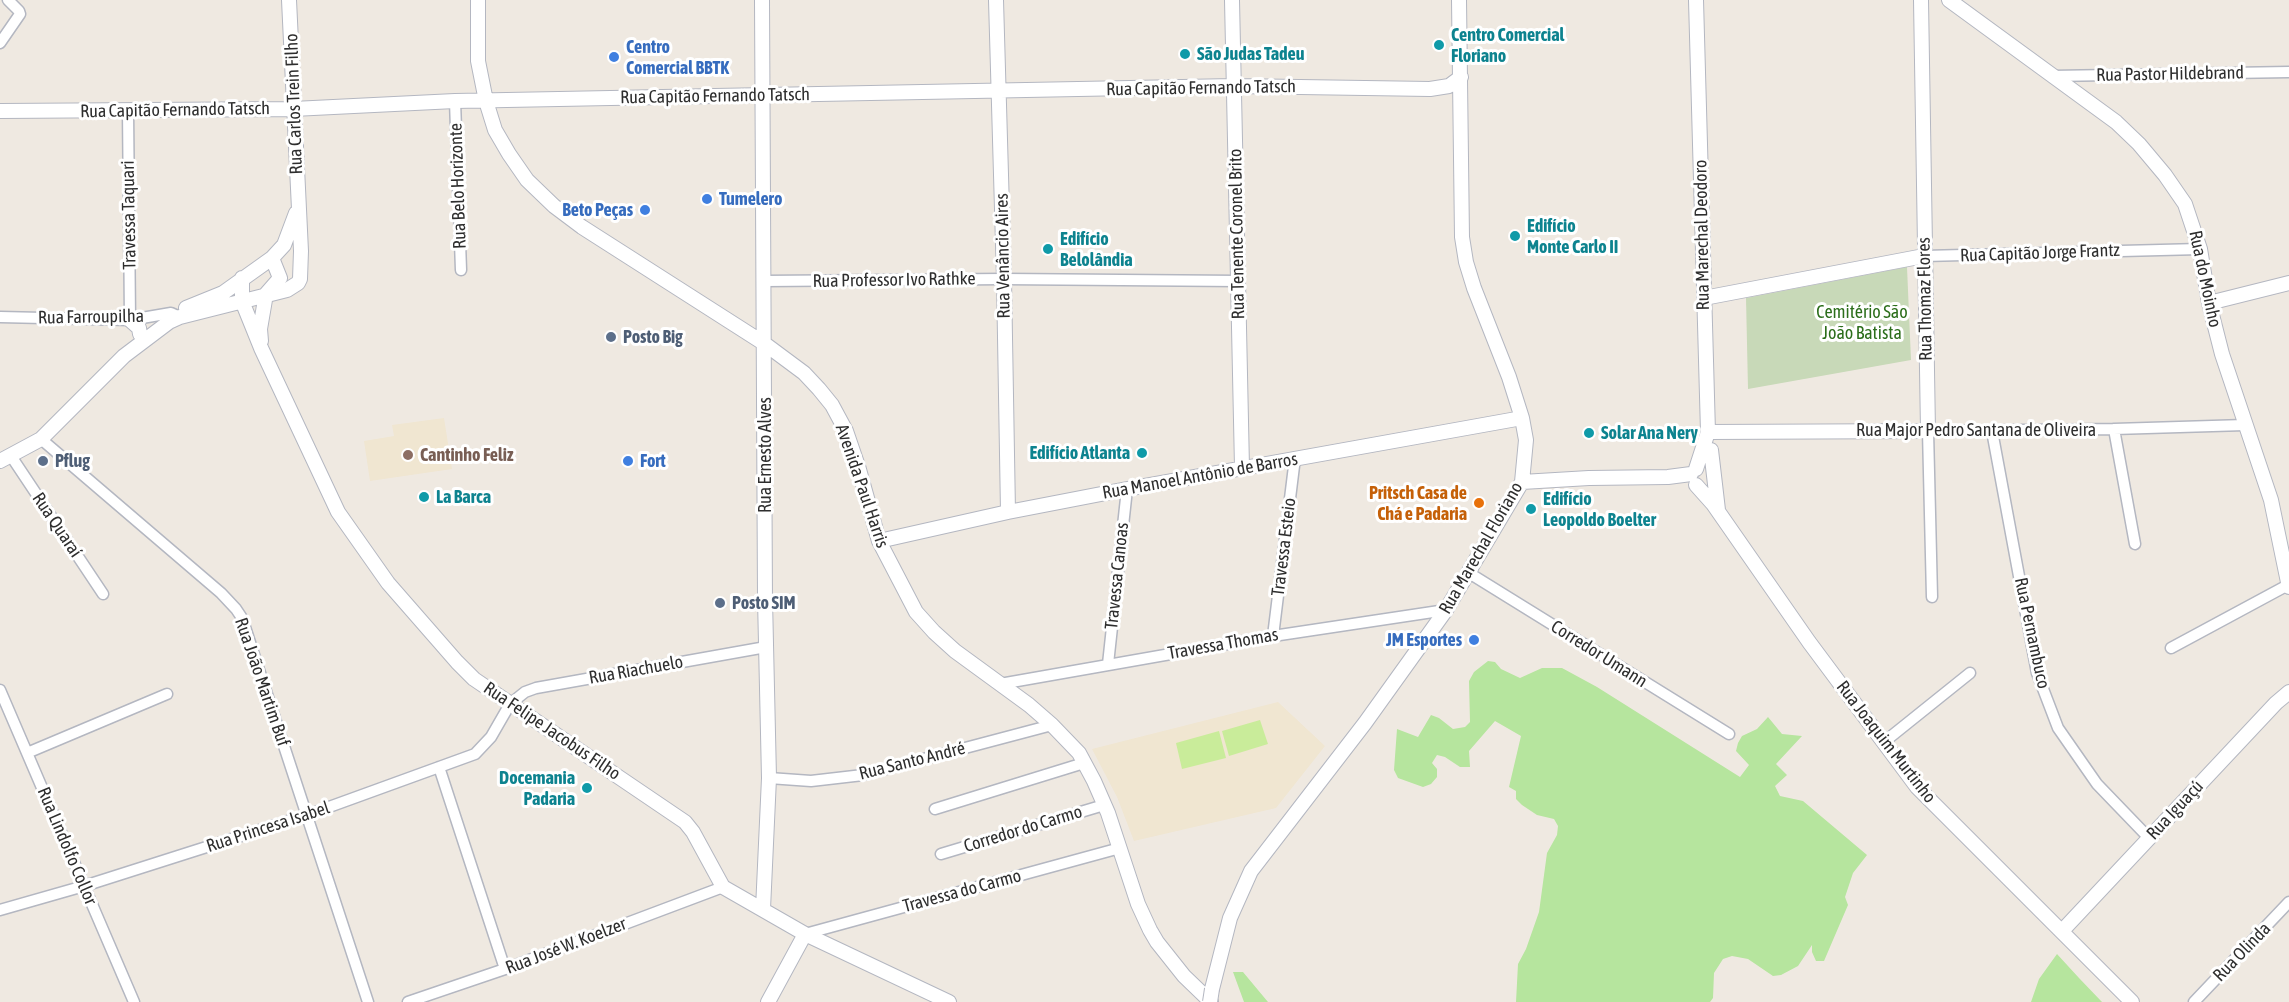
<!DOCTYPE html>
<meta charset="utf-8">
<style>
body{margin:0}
canvas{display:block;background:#efe9e1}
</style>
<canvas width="2289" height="1002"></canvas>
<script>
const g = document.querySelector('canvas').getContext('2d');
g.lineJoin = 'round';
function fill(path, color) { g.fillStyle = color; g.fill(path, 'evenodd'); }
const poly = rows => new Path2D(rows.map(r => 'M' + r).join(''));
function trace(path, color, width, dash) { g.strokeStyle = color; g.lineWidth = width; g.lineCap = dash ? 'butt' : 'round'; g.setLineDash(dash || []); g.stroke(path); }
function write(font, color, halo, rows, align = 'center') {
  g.font = font + ' "Asap Condensed",sans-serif'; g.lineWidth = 6; g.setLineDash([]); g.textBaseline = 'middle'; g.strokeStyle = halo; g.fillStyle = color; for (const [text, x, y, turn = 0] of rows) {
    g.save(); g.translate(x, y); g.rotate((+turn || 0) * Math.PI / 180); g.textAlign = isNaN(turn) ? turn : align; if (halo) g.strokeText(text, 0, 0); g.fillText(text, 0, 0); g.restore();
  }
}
const education = poly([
 [444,418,452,469,370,481,364,441,394,436,392,425],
 [1278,702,1325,746,1276,808,1134,841,1117,797,1092,749]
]);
const green = poly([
 [1488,661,1495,662,1501,669,1520,678,1542,668,1562,668,1597,687,1740,777,1749,765,1736,751,1738,743,1742,736,1757,729,1768,717,1782,734,1802,736,1776,764,1787,775,1775,786,1780,796,1803,801,1867,855,1853,873,1845,897,1848,905,1824,961,1816,961,1812,952,1812,945,1798,966,1781,975,1773,976,1748,959,1732,956,1723,959,1714,973,1713,998,1710,1002,1516,1002,1518,964,1526,949,1539,912,1547,853,1557,835,1558,826,1554,819,1537,815,1522,805,1516,799,1516,791,1509,787,1521,736,1495,721,1469,751,1470,767,1460,767,1445,757,1437,755,1432,763,1437,769,1437,777,1431,784,1423,787,1398,778,1394,770,1397,729,1418,737,1431,715,1439,718,1453,729,1465,727,1470,722,1469,681,1474,672],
 [2057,954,2079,978,2102,1002,2031,1002,2039,979],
 [1233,972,1243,972,1268,1002,1244,1002]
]);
const cemetery = poly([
 [1907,267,1911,360,1748,389,1746,298]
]);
const pitch = poly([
 [1260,720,1268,744,1229,756,1222,731],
 [1219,731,1226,758,1182,769,1176,743]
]);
const street = poly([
 [0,43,20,14,19,11,8,0],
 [2052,76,2289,72],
 [455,101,461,270],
 [128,110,130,320],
 [1924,256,2200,249],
 [764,281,1004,279,1239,281],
 [0,317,130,320,171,313,180,317],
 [2114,429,2135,544],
 [1992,431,2037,673,2058,728,2097,784,2149,838],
 [41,439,221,593,236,609,242,618,368,1002],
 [11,456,103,594],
 [1469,573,1729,734],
 [1932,597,1928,431,2114,429,2245,425],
 [1273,636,1295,458],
 [2171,648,2288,585],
 [1108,664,1127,489],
 [1000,684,1273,636,1446,610],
 [0,690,134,1002],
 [1884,742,1970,673],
 [27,753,167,694],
 [439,767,505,969],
 [769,778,811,781,863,775,1052,725],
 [935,809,1084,763],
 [941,854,1104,805],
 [0,910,84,886,307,815,475,754,491,737,510,704,525,692,536,688,766,647],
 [805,934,1120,848],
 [408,1002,505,969,723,887],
 [2194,1002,2289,902]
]);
const secondary = poly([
 [478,0,478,61,486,101,495,130,509,154,527,180,554,206,582,227,765,344,804,373,819,389,832,405,846,431,858,466,879,541,916,612,934,632,955,651,1029,705,1052,725,1079,753,1094,781,1108,813,1138,904,1150,930,1157,942,1184,976,1211,1002],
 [762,0,765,599,769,778,763,909],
 [996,0,1004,279,1008,512],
 [1232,0,1242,467],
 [1949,0,2116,122,2139,144,2165,175,2185,204,2200,249,2209,303,2222,354,2271,500,2289,587],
 [0,111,293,109,455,101,1234,86,1430,89,1449,86,1461,77],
 [242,278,242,301,261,348,338,512,388,583,457,662,474,679,685,822,693,832,723,887,805,934,949,1002],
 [1704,298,1924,256],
 [2209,303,2289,283],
 [186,308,223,293,272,258,284,245,296,213],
 [130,320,139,328,140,334],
 [261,341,260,329,266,294,280,278,272,258],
 [1708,432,1928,431,1921,0],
 [1711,450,1718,510],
 [0,461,41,439,124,356,169,322,180,317,287,290,298,283,300,279,301,251,289,0],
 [1696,469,1708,432,1696,0],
 [1522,482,1589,478,1668,477,1691,474],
 [1696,485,1713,504,1809,642,1917,787,2132,1002],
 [879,541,1008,512,1127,489,1522,418],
 [2062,931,2276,703,2289,692],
 [1212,989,1230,918,1251,871,1365,723,1446,610,1522,482,1526,440,1522,418,1509,377,1474,288,1466,262,1462,237,1459,0],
 [768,1002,805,934]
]);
const secondaryBridge = poly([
 [1210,1002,1212,989]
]);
const markers = [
 [1439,45,6,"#0f9aa8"],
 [1185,54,6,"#0f9aa8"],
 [614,57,6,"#3f7fe0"],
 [707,199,6,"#3f7fe0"],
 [645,210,6,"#3f7fe0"],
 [1515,236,6,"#0f9aa8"],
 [1048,249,6,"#0f9aa8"],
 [611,337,6,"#5c6f8a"],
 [1589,433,6,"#0f9aa8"],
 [1142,453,6,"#0f9aa8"],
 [408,455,6,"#8d6e63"],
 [43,461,6,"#5c6f8a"],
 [628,461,6,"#3f7fe0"],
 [424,497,6,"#0f9aa8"],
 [1479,503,6,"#e8710a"],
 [1531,509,6,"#0f9aa8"],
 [720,603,6,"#5c6f8a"],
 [1474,640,6,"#3f7fe0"],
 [587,788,6,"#0f9aa8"]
];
const cultureNames = [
 ["Centro Comercial",1451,35],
 ["Floriano",1451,56],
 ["São Judas Tadeu",1197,54],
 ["Edifício",1527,226],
 ["Monte Carlo II",1527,247],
 ["Edifício",1060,239],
 ["Belolândia",1060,260],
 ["Solar Ana Nery",1601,433],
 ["Edifício Atlanta",1130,453,"right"],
 ["La Barca",436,497],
 ["Edifício",1543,499],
 ["Leopoldo Boelter",1543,520],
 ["Docemania",575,778,"right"],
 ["Padaria",575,799,"right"]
];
const shopNames = [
 ["Centro",626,47],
 ["Comercial BBTK",626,68],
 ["Tumelero",719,199],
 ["Beto Peças",633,210,"right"],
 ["Fort",640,461],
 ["JM Esportes",1462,640,"right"]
];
const streetNames = [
 ["Rua Pastor Hildebrand",2170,74,-1],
 ["Rua Capitão Fernando Tatsch",1201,88,-1],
 ["Rua Capitão Fernando Tatsch",715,96,-1],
 ["Rua Carlos Trein Filho",294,104,-92],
 ["Rua Capitão Fernando Tatsch",175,110,-1],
 ["Rua Belo Horizonte",458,186,-92],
 ["Travessa Taquari",129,215,-91],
 ["Rua Tenente Coronel Brito",1237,234,-91],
 ["Rua Marechal Deodoro",1702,235,-91],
 ["Rua Capitão Jorge Frantz",2040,253,-2],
 ["Rua Venâncio Aires",1003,256,-91],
 ["Rua do Moinho",2205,279,78],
 ["Rua Professor Ivo Rathke",894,280,-1],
 ["Rua Thomaz Flores",1925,299,-91],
 ["Rua Farroupilha",91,317,-1],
 ["Rua Major Pedro Santana de Oliveira",1976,430],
 ["Rua Ernesto Alves",765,455,-90],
 ["Rua Manoel Antônio de Barros",1200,476,-10],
 ["Avenida Paul Harris",862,486,71],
 ["Rua Quaraí",57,525,56],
 ["Travessa Esteio",1284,547,-83],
 ["Rua Marechal Floriano",1481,548,-60],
 ["Travessa Canoas",1117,576,-84],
 ["Rua Pernambuco",2032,633,78],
 ["Travessa Thomas",1223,644,-10],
 ["Corredor Umann",1599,654,32],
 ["Rua Riachuelo",636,670,-10],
 ["Rua João Martim Buf",262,682,71],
 ["Rua Felipe Jacobus Filho",552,731,34],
 ["Rua Joaquim Murtinho",1886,742,52],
 ["Rua Santo André",912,761,-14],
 ["Rua Iguaçú",2175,810,-47],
 ["Rua Princesa Isabel",268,827,-18],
 ["Corredor do Carmo",1023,829,-17],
 ["Rua Lindolfo Collor",67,846,67],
 ["Travessa do Carmo",962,891,-15],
 ["Rua José W. Koelzer",566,946,-21],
 ["Rua Olinda",2242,952,-46]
];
const parkNames = [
 ["Cemitério São",1862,312],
 ["João Batista",1862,333]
];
const serviceNames = [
 ["Posto Big",623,337],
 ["Pflug",55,461],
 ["Posto SIM",732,603]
];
const educationNames = [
 ["Cantinho Feliz",420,455]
];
const foodNames = [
 ["Pritsch Casa de",1467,493],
 ["Chá e Padaria",1467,514]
];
fill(education, '#f0e6d1');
fill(green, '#b6e59e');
fill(cemetery, '#c8d9b8');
fill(pitch, '#c9ec9a');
trace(street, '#b4b7c1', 13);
trace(secondary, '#b4b7c1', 16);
trace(street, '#fff', 10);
trace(secondary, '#fff', 14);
trace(secondaryBridge, '#b4b7c1', 16, []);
trace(secondaryBridge, '#fff', 14);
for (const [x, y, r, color] of markers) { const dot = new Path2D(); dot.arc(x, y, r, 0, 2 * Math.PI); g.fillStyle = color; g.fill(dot); trace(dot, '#fff', 2); }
write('bold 18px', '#0d838f', '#fff', cultureNames, 'left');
write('bold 18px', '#366cbe', '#fff', shopNames, 'left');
write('18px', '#2e2e2e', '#fff', streetNames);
write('18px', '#2c6e1b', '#fff', parkNames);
write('bold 18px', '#4e5e75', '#fff', serviceNames, 'left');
write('bold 18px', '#785e54', '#fff', educationNames, 'left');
write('bold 18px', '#c56008', '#fff', foodNames, 'right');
</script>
